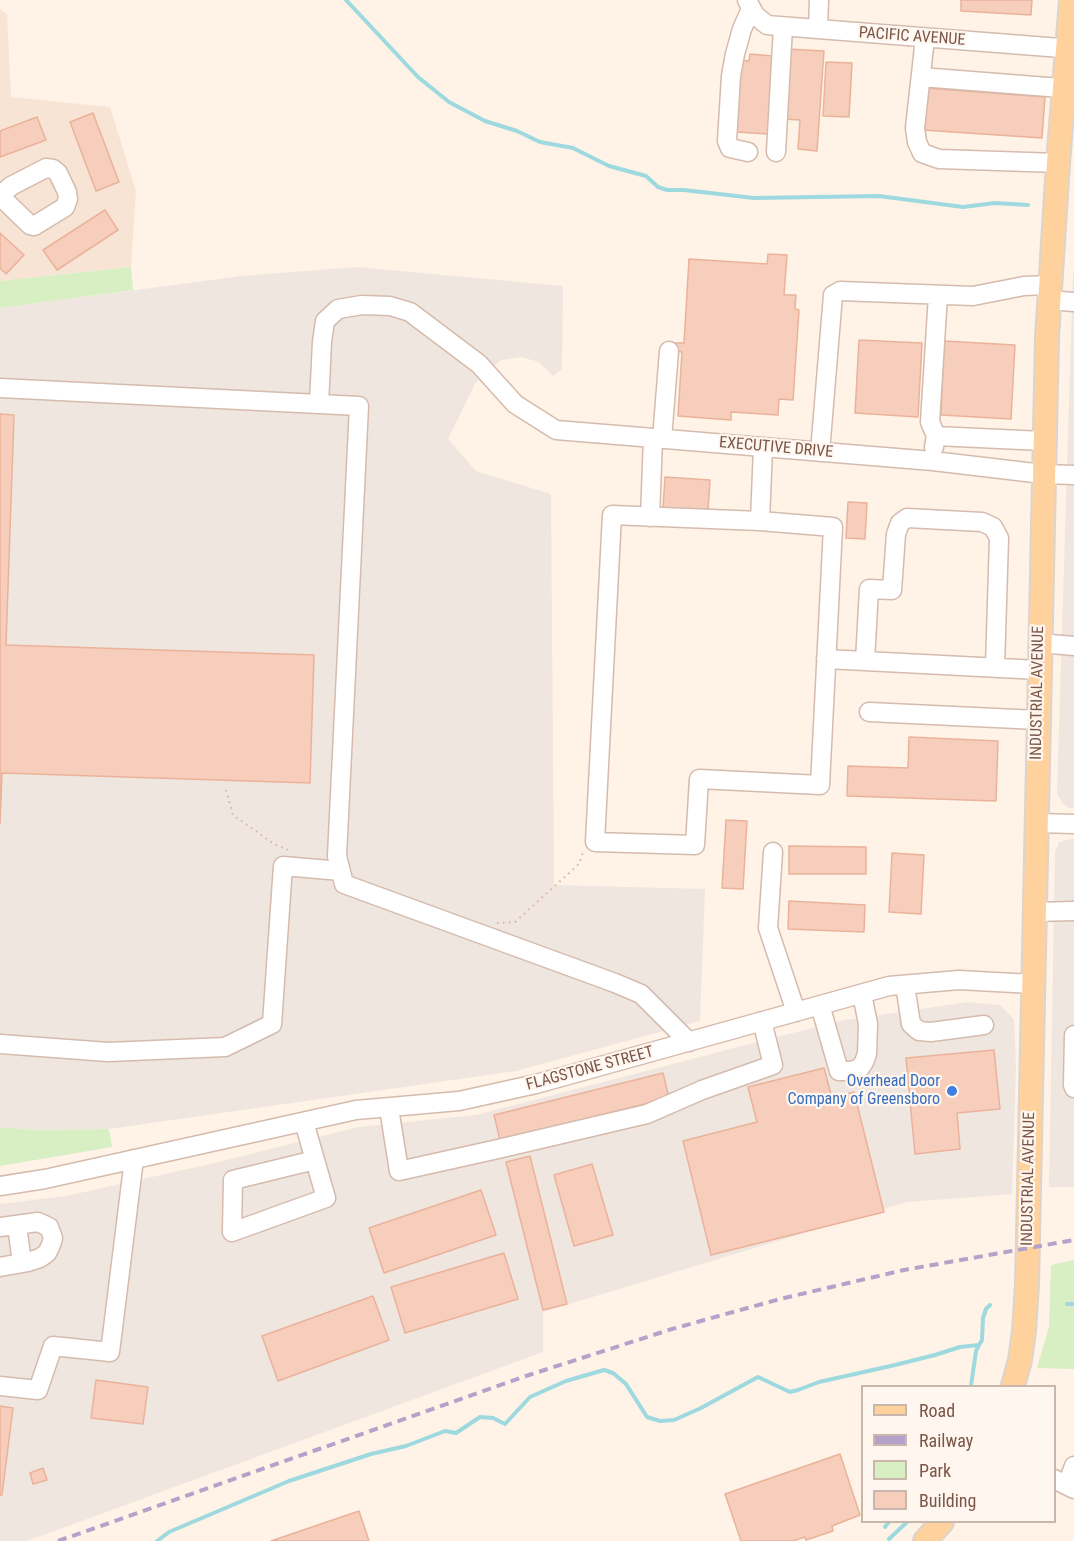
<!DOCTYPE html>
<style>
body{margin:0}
#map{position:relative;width:1074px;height:1541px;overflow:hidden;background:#fef3e6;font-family:"Roboto Condensed",sans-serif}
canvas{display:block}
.legend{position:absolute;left:861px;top:1385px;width:195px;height:138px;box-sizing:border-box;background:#fff7ef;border:2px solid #cab7ac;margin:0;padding:8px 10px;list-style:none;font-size:18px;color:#7b5648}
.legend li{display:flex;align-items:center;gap:12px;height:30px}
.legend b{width:30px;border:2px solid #cab7ac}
</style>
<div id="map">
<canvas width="1074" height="1541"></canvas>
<ul class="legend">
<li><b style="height:8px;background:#ffd29d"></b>Road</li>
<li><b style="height:8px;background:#b5a2ca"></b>Railway</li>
<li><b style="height:16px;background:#d8eec3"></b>Park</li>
<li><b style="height:16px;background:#f7cebb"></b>Building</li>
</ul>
</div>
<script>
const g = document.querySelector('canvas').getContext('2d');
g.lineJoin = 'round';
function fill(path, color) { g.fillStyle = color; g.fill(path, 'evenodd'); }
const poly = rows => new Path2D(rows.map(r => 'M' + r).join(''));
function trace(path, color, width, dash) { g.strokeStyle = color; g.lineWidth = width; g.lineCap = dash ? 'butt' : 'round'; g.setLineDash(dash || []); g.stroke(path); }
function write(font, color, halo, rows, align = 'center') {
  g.font = font + ' "Roboto Condensed",sans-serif'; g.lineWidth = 4.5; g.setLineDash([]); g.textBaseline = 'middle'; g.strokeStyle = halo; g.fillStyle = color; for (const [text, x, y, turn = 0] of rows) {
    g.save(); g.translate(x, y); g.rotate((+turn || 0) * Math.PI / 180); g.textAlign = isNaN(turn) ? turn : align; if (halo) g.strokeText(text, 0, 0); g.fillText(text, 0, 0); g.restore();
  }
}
const residential = poly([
 [0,9,7,14,11,97,110,107,136,191,131,267,0,281]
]);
const industrial = poly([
 [357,267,563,286,562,369,553,376,539,362,521,357,501,360,476,382,448,439,476,471,551,494,554,885,705,889,700,1021,516,1071,109,1129,34,1130,0,1127,0,308,241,276],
 [1073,272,1074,272,1074,808,1069,808,1063,804,1057,794],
 [1070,839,1074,839,1074,1187,1049,1187,1055,853,1059,842],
 [968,1002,1000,1005,1014,1019,1016,1068,1012,1194,907,1202,543,1312,543,1352,27,1541,0,1541,0,1204,66,1196,215,1163,358,1127,476,1115,839,1021]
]);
const green = poly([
 [131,267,133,290,0,308,0,281],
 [0,1127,34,1130,109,1129,112,1147,0,1166],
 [1074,1260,1074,1369,1037,1368,1049,1327,1051,1265]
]);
const stream = poly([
 [346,0,418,77,449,102,485,121,517,131,540,142,573,148,609,166,646,176,658,187,667,190,684,190,754,198,879,196,963,207,995,203,1028,205],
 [1067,1304,1074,1304],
 [971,1386,976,1351,979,1345],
 [885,1527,889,1522],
 [889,1539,907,1522],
 [157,1541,169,1532,289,1481,371,1454,406,1446,445,1431,456,1433,480,1417,493,1418,505,1424,530,1397,566,1381,604,1370,613,1373,626,1384,647,1417,660,1421,674,1420,701,1408,758,1377,790,1392,798,1390,819,1382,895,1365,935,1355,960,1347,979,1345,982,1340,983,1318,986,1309,990,1305]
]);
const building = poly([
 [961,0,1032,0,1031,15,961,11,961,0],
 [788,49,824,51,817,151,798,149,800,120,783,119,788,49],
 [750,54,773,56,768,134,736,132,740,60,749,61,750,54],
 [826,62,852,63,849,117,823,116,826,62],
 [926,88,1045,97,1042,138,923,130,926,88],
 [93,113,119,182,96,191,70,122,93,113],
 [37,117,46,140,0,157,0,131,37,117],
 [105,210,118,230,57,270,43,250,105,210],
 [0,233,24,255,6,274,0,268,0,233],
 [768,254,787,255,784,295,796,295,795,309,799,310,793,400,779,399,778,415,731,412,731,420,678,416,682,352,674,351,675,343,684,343,689,259,767,264,768,254],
 [859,340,922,343,918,417,855,413,859,340],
 [944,341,1015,345,1011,419,941,415,944,341],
 [0,414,14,415,6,645,314,655,310,783,2,773,0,824,0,414],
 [665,477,710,480,708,511,663,509,665,477],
 [848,502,867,503,865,539,846,538,848,502],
 [909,737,998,741,996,801,847,796,848,766,908,768,909,737],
 [726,820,747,821,743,889,722,888,726,820],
 [789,846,866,847,866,874,789,874,789,846],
 [892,853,924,855,921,914,889,912,892,853],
 [789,901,865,905,864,932,788,929,789,901],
 [994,1050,1000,1109,957,1113,960,1149,915,1154,906,1058,994,1050],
 [824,1068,832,1098,854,1092,884,1212,711,1255,683,1141,757,1122,748,1087,824,1068],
 [663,1073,669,1098,500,1140,494,1115,663,1073],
 [530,1156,567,1304,543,1310,506,1162,530,1156],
 [592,1164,613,1235,574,1246,554,1175,592,1164],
 [481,1190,496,1235,384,1273,369,1228,481,1190],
 [504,1253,518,1299,405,1333,391,1287,504,1253],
 [373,1296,389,1340,278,1381,262,1336,373,1296],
 [96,1380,148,1387,143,1424,91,1418,96,1380],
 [0,1406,13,1408,2,1495,0,1495,0,1406],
 [840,1454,860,1515,832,1526,833,1531,806,1540,805,1537,793,1541,741,1541,725,1494,840,1454],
 [43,1468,47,1480,33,1484,30,1473,43,1468],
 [359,1511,369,1541,271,1541,359,1511]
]);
const path = poly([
 [226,790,233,815,274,844,291,851],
 [497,923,515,922,579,864,583,852]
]);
const minor = poly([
 [747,0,755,15,767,25,1074,49],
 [818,29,819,0],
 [925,38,915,128,917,142,922,153,939,159,1058,163],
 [921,77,1074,89],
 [748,152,730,148,727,141,731,76,735,54,742,29,751,9],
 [776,152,783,27],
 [0,196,11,186,46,168,53,169,58,173,67,192,68,199,65,207,34,226,30,225,0,196],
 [1048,300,1074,302],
 [0,388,359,406,337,856,344,884,615,983,641,994,689,1042],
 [319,404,322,342,325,321,338,309,362,305,390,306,410,312,479,364,515,404,556,430,933,461,1043,474,1074,475],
 [936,436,930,422,938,295],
 [662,439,669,351],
 [934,447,936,436,1043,441],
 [820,452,833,295,840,291,973,296,1024,286,1049,285],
 [650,517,653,438],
 [760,521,612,515,595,842,695,845,699,779,820,785,833,527,760,521,763,447],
 [1040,643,1074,646],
 [826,659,1039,670],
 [865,661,869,589,892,590,896,534,900,523,907,518,982,522,993,527,999,538,995,667],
 [869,712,1038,720],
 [1036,823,1074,824],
 [773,852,768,928,796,1012],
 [1035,912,1074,911],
 [905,985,911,1024,919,1031,931,1032,984,1025],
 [820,1005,839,1071,851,1071,860,1068,864,1062,867,1054,868,1024,862,994],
 [1074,1035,1073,1085,1074,1088],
 [0,1044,108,1052,225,1047,272,1024,283,866,341,871],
 [389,1108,399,1171,498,1149,647,1114,702,1090,773,1065,762,1021],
 [304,1122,326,1198,232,1232,233,1180,315,1160],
 [0,1186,45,1179,356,1110,459,1101,536,1084,889,986,959,980,1032,984],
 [17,1225,22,1263],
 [0,1227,38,1222,49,1227,53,1238,51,1245,47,1253,40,1258,28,1262,0,1267],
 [0,1386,38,1390,53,1346,110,1352,134,1159],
 [1054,1479,1074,1489],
 [1067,1485,1074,1466]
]);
const major = poly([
 [1013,1386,1020,1360,1024,1331,1027,1284,1047,337,1058,163,1071,0],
 [925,1541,942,1522]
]);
const rail = poly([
 [58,1541,529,1375,672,1329,780,1299,904,1270,1074,1240]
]);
const markers = [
 [952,1091,6,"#3f7fe0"]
];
const streetNames = [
 ["PACIFIC AVENUE",912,37,4],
 ["EXECUTIVE DRIVE",776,448,5],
 ["INDUSTRIAL AVENUE",1038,693,-89],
 ["FLAGSTONE STREET",590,1069,-15],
 ["INDUSTRIAL AVENUE",1029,1179,-89]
];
const shopNames = [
 ["Overhead Door",940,1082],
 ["Company of Greensboro",940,1100]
];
fill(residential, '#f7e4d4');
fill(industrial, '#efe6e0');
fill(green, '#d8eec3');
trace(stream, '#9dd9de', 4);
fill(building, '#f7cebb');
trace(building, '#ebb29a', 1.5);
trace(minor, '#d5bbad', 21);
trace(major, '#ddd3cf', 26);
trace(path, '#dcb19d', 2, [1.5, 4.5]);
trace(minor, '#fff', 18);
trace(major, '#ffd29d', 22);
trace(rail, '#b5a2ca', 4, [9, 6]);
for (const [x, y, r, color] of markers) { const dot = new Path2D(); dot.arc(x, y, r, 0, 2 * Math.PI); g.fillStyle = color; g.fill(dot); trace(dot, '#fff7ef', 2); }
write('16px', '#7b5648', '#fff7ef', streetNames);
write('16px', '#366cbe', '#fff7ef', shopNames, 'right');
</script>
